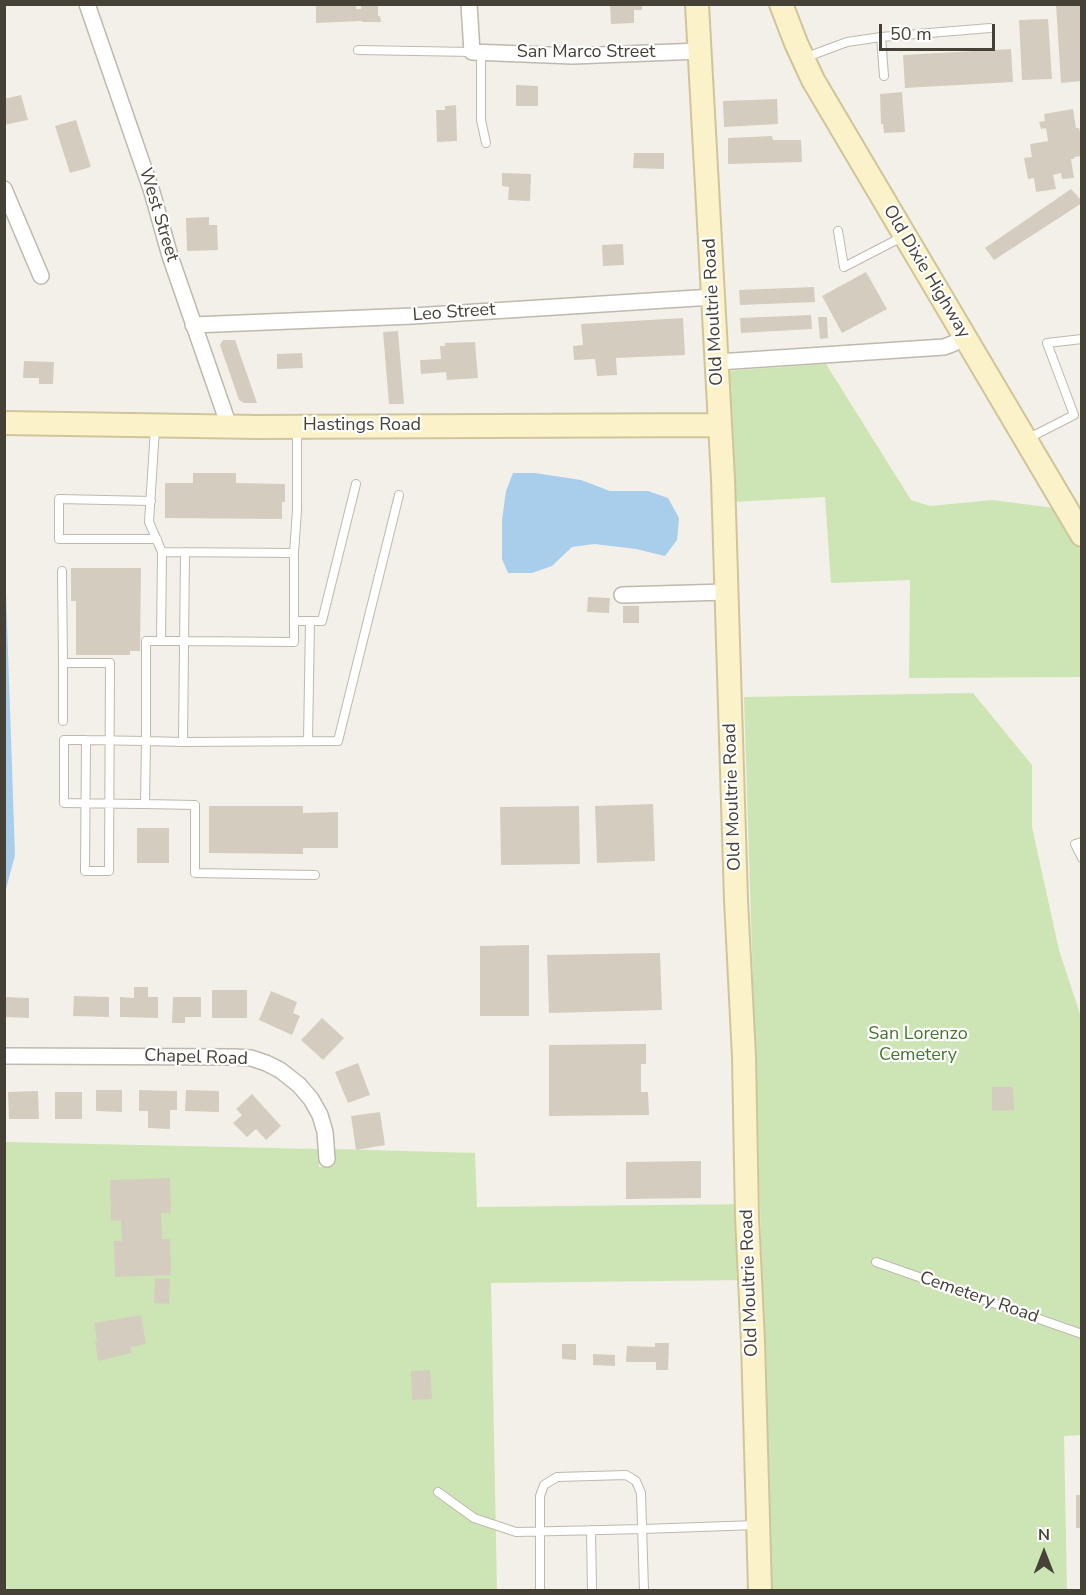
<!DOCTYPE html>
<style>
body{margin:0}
#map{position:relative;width:1086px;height:1595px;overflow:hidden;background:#f3f0e9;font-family:"Nunito Sans",sans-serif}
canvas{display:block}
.frame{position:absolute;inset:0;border:6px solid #464137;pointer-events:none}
.north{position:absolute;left:1014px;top:1523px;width:60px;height:60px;-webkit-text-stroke:4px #fff;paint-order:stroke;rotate:0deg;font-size:16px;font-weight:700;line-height:24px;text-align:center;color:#464137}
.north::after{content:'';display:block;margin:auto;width:21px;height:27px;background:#464137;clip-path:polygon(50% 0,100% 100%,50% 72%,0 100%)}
.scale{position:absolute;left:879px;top:24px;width:116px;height:27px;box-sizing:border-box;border:3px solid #464137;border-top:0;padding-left:8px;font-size:18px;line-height:21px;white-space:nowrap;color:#464137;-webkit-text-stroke:4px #fff;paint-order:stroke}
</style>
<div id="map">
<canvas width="1086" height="1595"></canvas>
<div class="frame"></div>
<div class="north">N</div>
<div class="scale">50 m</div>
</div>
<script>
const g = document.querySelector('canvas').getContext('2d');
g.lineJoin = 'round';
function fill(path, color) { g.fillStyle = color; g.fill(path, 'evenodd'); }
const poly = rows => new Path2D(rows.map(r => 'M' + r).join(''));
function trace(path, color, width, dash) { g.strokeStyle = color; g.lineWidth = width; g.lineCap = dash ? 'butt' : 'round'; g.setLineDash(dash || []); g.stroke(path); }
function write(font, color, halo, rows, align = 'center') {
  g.font = font + ' "Nunito Sans",sans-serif'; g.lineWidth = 4.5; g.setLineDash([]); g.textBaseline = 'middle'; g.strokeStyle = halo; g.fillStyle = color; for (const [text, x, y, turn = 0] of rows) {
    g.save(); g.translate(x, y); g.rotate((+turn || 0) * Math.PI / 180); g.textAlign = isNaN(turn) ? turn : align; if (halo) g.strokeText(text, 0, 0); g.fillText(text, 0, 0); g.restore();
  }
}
const green = poly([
 [826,364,911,500,930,506,992,500,1055,508,1081,550,1081,677,909,678,910,580,831,583,825,497,732,502,726,371],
 [973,693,1032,765,1032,827,1059,950,1082,1020,1082,1435,1064,1436,1067,1590,772,1590,744,697],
 [5,1142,319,1149,319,1167,334,1166,335,1149,475,1153,477,1207,747,1204,750,1280,491,1283,497,1590,5,1590]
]);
const water = poly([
 [513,473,535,473,581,480,610,491,648,491,668,498,679,518,677,540,665,556,636,549,594,544,572,547,552,566,532,573,508,573,502,559,502,520,506,491],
 [4,535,15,855,5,893,4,893]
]);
const building = poly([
 [316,4,356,4,356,9,361,9,361,4,378,4,378,16,380,16,381,22,362,22,362,21,316,23],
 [610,4,642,4,642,10,634,10,634,23,611,24],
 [1056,4,1082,4,1082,81,1061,83],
 [1048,19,1052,79,1022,80,1019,20],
 [1011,49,1013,82,905,88,903,55],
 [516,85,538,86,538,106,516,106],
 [902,92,905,132,884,133,883,124,881,124,880,94],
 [21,95,28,120,4,125,4,99],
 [777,99,778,124,724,127,723,101],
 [456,105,457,141,437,142,436,110,445,110,445,106],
 [1073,109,1076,128,1079,128,1082,141,1082,156,1074,157,1074,159,1071,159,1074,178,1062,179,1061,173,1053,175,1056,189,1036,192,1034,178,1028,179,1024,158,1032,157,1030,144,1048,141,1046,128,1041,129,1039,122,1045,121,1044,114],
 [76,120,91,167,70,173,55,126],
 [772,136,773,140,801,140,802,162,728,164,728,138],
 [634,153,664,153,664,169,633,168],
 [502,173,531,174,530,201,508,200,509,187,502,186],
 [1071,189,1082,201,1082,203,994,260,985,248],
 [209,217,209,225,217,225,218,250,187,251,186,218],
 [623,244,624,265,603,266,602,245],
 [866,272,887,309,842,333,822,296],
 [814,287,815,302,740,305,739,290],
 [811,315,812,329,741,333,740,318],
 [818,317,827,317,828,338,820,339],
 [683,318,685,355,616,358,617,375,597,376,595,359,574,360,573,346,583,345,581,324],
 [398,331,404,404,389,404,383,332],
 [223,340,235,340,257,403,244,403,239,400,220,345],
 [475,342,478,378,447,380,446,372,421,374,420,360,441,359,440,346,445,346,445,343],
 [302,353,303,368,277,369,277,354],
 [24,361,54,362,53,384,39,384,39,378,23,378],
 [193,473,236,473,236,483,285,484,285,502,282,502,282,519,165,518,165,483,193,483],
 [71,568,141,568,140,651,130,651,130,655,76,655,76,601,71,601],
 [588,597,610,598,609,613,587,612],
 [623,606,639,606,639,623,623,623],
 [653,804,655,861,597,863,595,806],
 [209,806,303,806,303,813,338,812,338,848,303,848,303,854,209,853],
 [579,806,580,864,501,865,500,807],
 [137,828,169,828,169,863,137,863],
 [529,945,529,1016,480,1016,480,946],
 [660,953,662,1010,549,1013,547,955],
 [134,987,148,987,148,997,158,997,158,1018,120,1017,120,997,134,998],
 [212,990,247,990,247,1018,212,1018],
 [271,991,297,1002,293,1013,300,1016,292,1035,259,1020],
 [74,996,109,997,109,1017,73,1016],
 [4,997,29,998,29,1018,4,1017],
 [173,997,201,997,201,1017,185,1017,185,1023,172,1023],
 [322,1018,344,1038,323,1060,301,1040],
 [646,1044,646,1064,641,1064,641,1092,648,1092,649,1115,549,1116,549,1045],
 [358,1063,370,1095,348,1103,335,1072],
 [992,1087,1013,1087,1014,1110,992,1111],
 [96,1090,122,1090,122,1112,96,1111],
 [139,1090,177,1091,177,1110,170,1110,170,1129,148,1128,148,1111,139,1111],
 [186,1090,219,1091,219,1112,185,1111],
 [38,1091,39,1119,9,1119,8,1092],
 [55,1092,82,1092,82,1119,55,1119],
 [252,1094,281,1126,266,1140,256,1129,247,1137,233,1123,242,1115,236,1109],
 [380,1112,385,1145,356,1150,351,1116],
 [701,1161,701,1198,626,1199,626,1162],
 [170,1178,171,1213,161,1213,162,1239,170,1239,171,1275,115,1277,114,1241,122,1241,121,1220,111,1221,110,1180],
 [155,1278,170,1279,169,1304,154,1303],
 [141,1315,146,1344,130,1347,132,1353,98,1361,95,1341,97,1341,94,1323],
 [655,1343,669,1343,668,1370,656,1370,656,1362,626,1362,627,1346,655,1347],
 [562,1344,576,1344,576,1360,562,1359],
 [593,1354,615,1355,615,1366,593,1365],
 [430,1370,432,1399,412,1400,411,1371],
 [1076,1495,1082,1495,1082,1528,1076,1528]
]);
const lane = poly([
 [881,37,884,76],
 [358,50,472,52],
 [481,53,481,120,486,143],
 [804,58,847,42,881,37,990,28],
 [838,231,844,267,904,236],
 [155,428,149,522,162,552,294,553,297,510,297,428],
 [1027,439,1074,415,1047,343,1082,339],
 [151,501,59,499,59,539,157,539],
 [162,552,161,641,184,641,294,642,294,553],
 [62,571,63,663],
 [294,621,322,621,356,484],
 [161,641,146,641,146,741,145,804,64,803,64,740,86,740,146,741,183,742,185,552],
 [63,721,63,663,110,663,109,871,85,871,86,740],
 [308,741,310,621],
 [183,742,338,741,399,495],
 [145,804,195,805,195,873,315,875],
 [1082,842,1075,844,1082,858],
 [876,1262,1082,1334],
 [438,1492,474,1518,516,1532,643,1529,756,1525],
 [591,1530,592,1590],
 [540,1590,540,1496,544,1485,557,1477,626,1475,636,1481,641,1493,644,1590]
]);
const street = poly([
 [87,4,152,192,170,256,229,426],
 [469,4,472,52,573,56,700,51],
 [4,189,41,276],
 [193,325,413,316,713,297],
 [718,362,944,347,952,344,965,338],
 [622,595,726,592],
 [4,1056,235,1057,251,1058,266,1063,280,1070,299,1085,311,1099,320,1115,325,1132,327,1159]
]);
const secondary = poly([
 [697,4,723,479,736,900,744,1057,747,1217,753,1342,760,1590],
 [781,4,796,43,813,80,1082,535],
 [4,423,257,427,720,425]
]);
const streetNames = [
 ["San Marco Street",586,53],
 ["West Street",158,215,73],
 ["Old Dixie Highway",926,272,59],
 ["Old Moultrie Road",714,312,-93],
 ["Leo Street",454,313,-4],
 ["Hastings Road",362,426],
 ["Old Moultrie Road",733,797,-92],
 ["Chapel Road",196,1058,2],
 ["Old Moultrie Road",750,1283,-92],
 ["Cemetery Road",979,1298,19]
];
const parkNames = [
 ["San Lorenzo",918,1035],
 ["Cemetery",918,1056]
];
fill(green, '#cde5b4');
fill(water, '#a9ceec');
fill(building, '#d4cdbf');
trace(lane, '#beb9ac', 10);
trace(street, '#beb9ac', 18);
trace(secondary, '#d0c59a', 26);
trace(lane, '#fff', 8);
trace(street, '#fff', 15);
trace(secondary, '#fbf2ca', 22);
write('18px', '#464137', '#fff', streetNames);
write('18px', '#46752e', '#fff', parkNames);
</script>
